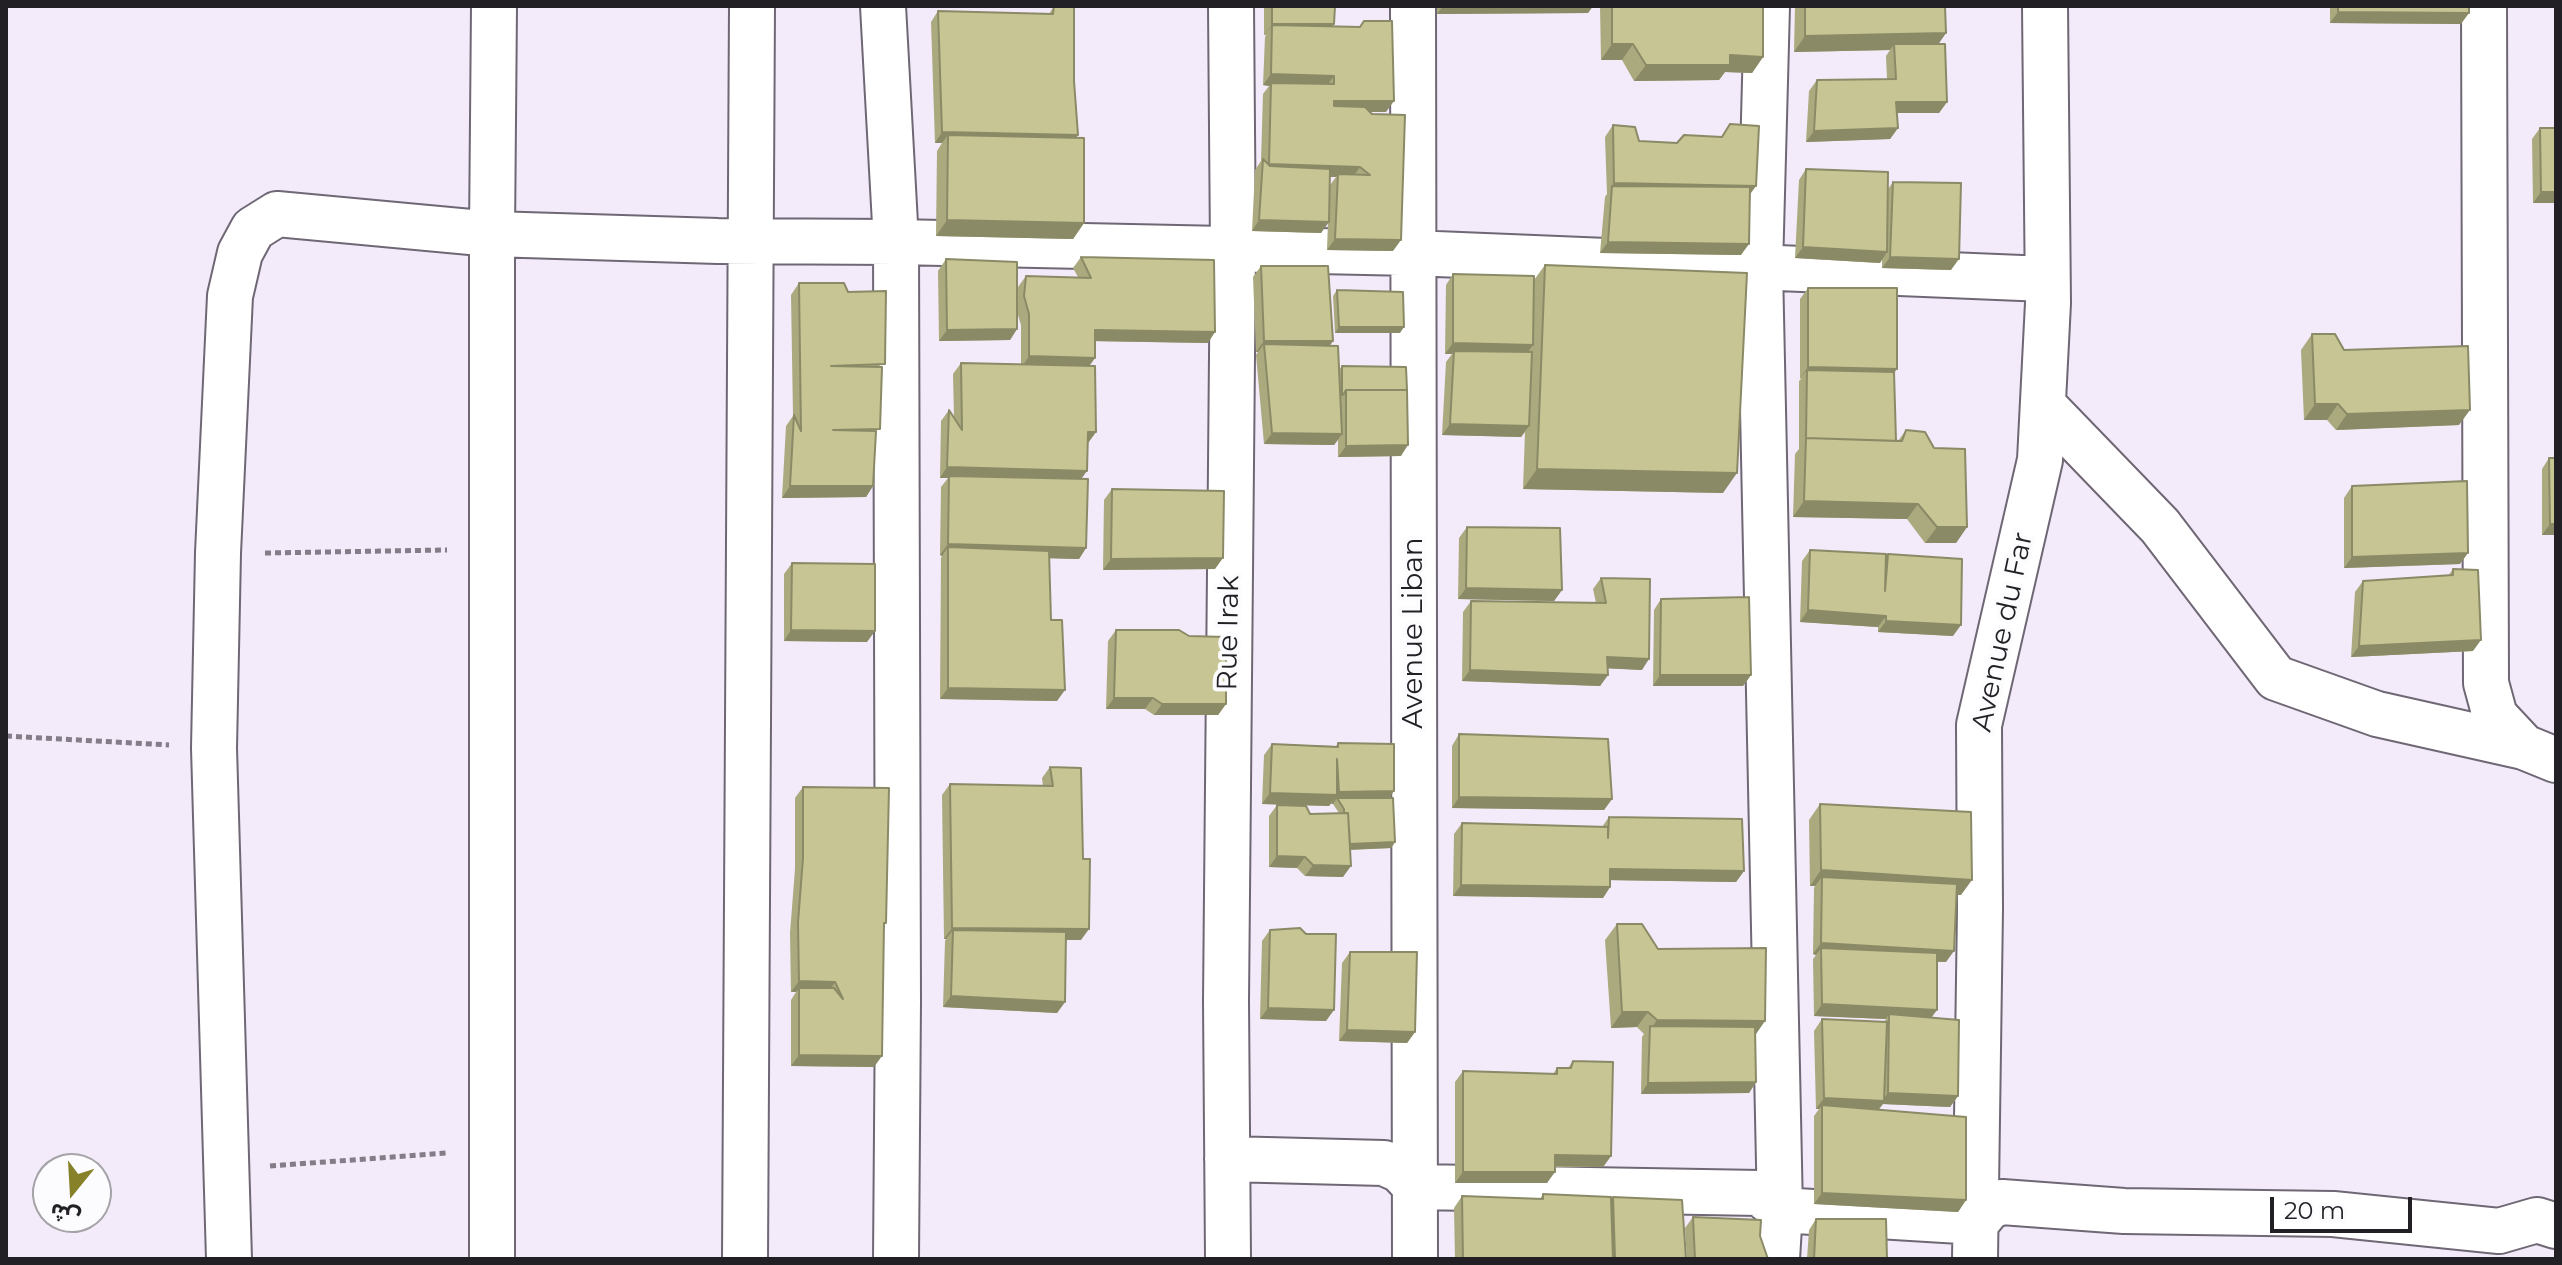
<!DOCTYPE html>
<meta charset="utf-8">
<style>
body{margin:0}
#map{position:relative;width:2562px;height:1265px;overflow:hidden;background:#f3eafa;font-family:Montserrat,"Noto Sans Arabic",sans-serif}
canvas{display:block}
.frame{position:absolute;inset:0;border:8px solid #221f25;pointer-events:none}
.north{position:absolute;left:32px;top:1153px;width:80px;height:80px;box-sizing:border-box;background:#fcfbfe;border:2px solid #a5a3a7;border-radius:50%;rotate:198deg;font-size:22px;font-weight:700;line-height:32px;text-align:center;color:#221f25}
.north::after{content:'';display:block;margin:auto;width:28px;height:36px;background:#878129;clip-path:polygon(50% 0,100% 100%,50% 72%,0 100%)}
.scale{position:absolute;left:2270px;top:1197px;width:142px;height:36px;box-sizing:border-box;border:4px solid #221f25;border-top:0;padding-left:10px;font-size:24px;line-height:28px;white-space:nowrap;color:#221f25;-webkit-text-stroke:6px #fcfbfe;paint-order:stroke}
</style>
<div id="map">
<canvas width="2562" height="1265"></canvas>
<div class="frame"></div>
<div class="north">ش</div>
<div class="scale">20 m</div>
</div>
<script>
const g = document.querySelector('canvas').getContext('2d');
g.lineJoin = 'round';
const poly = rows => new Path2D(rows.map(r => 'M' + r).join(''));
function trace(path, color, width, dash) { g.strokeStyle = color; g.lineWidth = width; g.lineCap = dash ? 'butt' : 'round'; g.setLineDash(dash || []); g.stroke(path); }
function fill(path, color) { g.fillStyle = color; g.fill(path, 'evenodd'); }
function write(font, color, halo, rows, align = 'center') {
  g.font = font + ' Montserrat,sans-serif'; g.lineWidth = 8; g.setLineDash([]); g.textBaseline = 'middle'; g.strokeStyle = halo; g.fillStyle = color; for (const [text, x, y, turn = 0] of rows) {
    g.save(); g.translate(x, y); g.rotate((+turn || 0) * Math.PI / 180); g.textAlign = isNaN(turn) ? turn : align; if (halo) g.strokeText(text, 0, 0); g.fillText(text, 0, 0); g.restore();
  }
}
const path = poly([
 [265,553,447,550],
 [6,736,169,745],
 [270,1166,447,1153]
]);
const minor = poly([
 [883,6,896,242,898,1001,896,1259],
 [1413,6,1415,1259],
 [1767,6,1760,268,1780,1210,1777,1259],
 [2484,6,2486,683,2495,716,2524,747],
 [2044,406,2160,526,2276,678,2377,714,2524,747,2556,760],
 [1227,1159,1384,1163,1400,1170,1416,1187,1760,1193,1780,1210,1977,1222,1989,1207,2002,1202,2124,1211,2333,1214,2499,1231,2537,1220,2556,1226],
 [229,1259,214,748,218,553,230,296,240,253,253,229,277,214,492,234,718,241,896,242,1412,253,2046,279],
 [492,1259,492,234,494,6],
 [745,1259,752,6],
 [1228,1259,1226,1001,1233,249,1231,6],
 [1975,1259,1980,909,1979,725,2040,460,2048,303,2045,6]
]);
const wall = poly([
 [1054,6,1074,81,1076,138,1084,223,1073,239,936,236,937,151,942,143,935,143,931,22,938,11,1049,14],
 [1264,6,1335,6,1333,26,1386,112,1370,112,1393,251,1327,250,1328,222,1321,233,1252,231,1255,170,1261,161,1263,94,1269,86,1263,85,1265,37,1266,35,1264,35],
 [1330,177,1336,177,1330,185],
 [1437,6,1593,6,1588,13,1437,14],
 [1600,6,1763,6,1763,57,1752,73,1725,72,1719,80,1634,81,1622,60,1601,60],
 [1795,6,1945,6,1946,33,1938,44,1947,102,1939,113,1897,113,1898,128,1890,139,1806,142,1809,91,1817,80,1887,79,1886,56,1890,50,1794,52],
 [2330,6,2469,6,2461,24,2330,23],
 [1730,124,1756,186,1750,193,1741,255,1600,253,1605,197,1607,194,1605,137,1613,125,1639,141,1677,143,1721,137],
 [2540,128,2556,203,2533,203,2532,139],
 [1806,169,1888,189,1893,182,1951,270,1882,268,1882,259,1880,263,1795,258,1799,180],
 [1081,257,1208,343,1095,341,1095,358,1089,366,1096,432,1088,443,1081,479,1086,548,1079,559,1049,558,1051,620,1057,701,940,699,941,558,942,556,940,555,941,487,948,478,940,478,941,421,949,410,954,418,953,374,961,363,1021,365,1021,325,1017,312,1017,329,1010,340,939,341,938,271,946,259,1017,294,1018,287,1026,276,1078,277,1073,268],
 [1545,265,1723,493,1523,489,1525,432,1521,437,1442,435,1446,362,1452,354,1445,354,1446,285,1453,274,1534,280],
 [1261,266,1333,341,1330,345,1339,370,1342,366,1401,456,1338,457,1338,440,1334,445,1264,444,1256,355,1258,352,1256,352,1253,277],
 [799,283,882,368,876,434,873,486,866,497,782,498,786,426,793,416,791,295],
 [1808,288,1894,372,1896,441,1898,441,1906,430,1967,527,1956,543,1925,543,1907,519,1793,517,1795,454,1799,449,1799,381,1801,379,1800,378,1800,299],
 [1337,290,1400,333,1335,333,1333,296],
 [2312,334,2344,350,2459,425,2336,430,2327,420,2304,420,2301,350],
 [2549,458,2556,535,2542,535,2542,469],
 [2352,486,2460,564,2344,568,2344,498],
 [1112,489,1215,569,1103,570,1104,500],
 [1467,527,1562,590,1554,601,1458,599,1459,538],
 [1810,550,1886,557,1888,554,1953,636,1878,632,1878,627,1800,622,1802,561],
 [792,563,867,642,784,641,784,574],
 [2453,569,2473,651,2351,657,2355,592,2363,581,2448,576],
 [1601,578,1642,670,1607,668,1608,675,1600,686,1462,681,1463,612,1471,601,1596,603,1593,589],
 [1661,599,1751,675,1743,686,1653,686,1654,610],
 [1116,630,1226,704,1218,715,1154,715,1145,709,1106,709,1108,641],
 [1459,734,1612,799,1604,810,1452,808,1452,746],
 [1338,743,1389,798,1395,842,1391,848,1350,850,1343,877,1305,876,1297,868,1269,867,1269,816,1277,805,1310,814,1339,813,1333,804,1331,803,1329,806,1262,804,1264,755,1272,744,1336,746],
 [1050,767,1081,940,1066,940,1065,1002,1057,1013,943,1007,945,941,946,939,944,939,942,795,950,784,1043,786,1042,778],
 [803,787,884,926,874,1067,791,1066,791,1000,796,992,791,992,790,933,795,869,795,798],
 [1820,804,1961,895,1956,895,1946,962,1937,962,1932,1018,1958,1096,1950,1107,1883,1104,1878,1110,1966,1200,1958,1212,1814,1204,1814,1116,1819,1109,1816,1109,1814,1031,1822,1019,1884,1022,1886,1019,1814,1016,1813,959,1816,955,1813,954,1814,888,1815,886,1810,886,1809,820],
 [1609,817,1744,871,1736,882,1610,880,1610,887,1603,898,1453,896,1454,834,1462,823,1602,827],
 [1617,924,1658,949,1755,1035,1756,1082,1749,1093,1641,1094,1642,1037,1644,1034,1637,1027,1611,1028,1605,940],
 [1270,930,1326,1021,1260,1019,1262,941],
 [1350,952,1415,1032,1407,1043,1339,1041,1342,963],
 [1573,1061,1611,1156,1603,1167,1555,1167,1547,1183,1455,1183,1455,1082,1463,1071,1553,1074,1557,1068,1568,1068],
 [1543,1194,1611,1200,1613,1197,1686,1259,1455,1259,1454,1208,1462,1196,1540,1199],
 [1693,1217,1760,1236,1768,1259,1687,1259,1685,1228],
 [1816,1219,1887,1259,1807,1259,1809,1230]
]);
const shadedWall = poly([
 [1443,6,1593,6,1588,13,1437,14],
 [2338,12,2469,13,2461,24,2330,23],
 [1272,24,1334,24,1327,35,1272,25,1264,35],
 [1946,33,1935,49,1894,44,1890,50,1794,52,1805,36],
 [1612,44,1633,44,1622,60,1601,60],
 [1730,55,1763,57,1752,73,1725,72,1719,80,1634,81,1646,65],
 [1271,74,1334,76,1326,87,1271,83,1269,86,1263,85],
 [1334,101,1394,101,1386,112,1326,112],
 [1896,102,1947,102,1939,113,1889,113],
 [1898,128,1890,139,1806,142,1814,131],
 [942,132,1078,135,1071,146,948,135,942,143,935,143],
 [1269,164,1360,167,1352,178,1338,174,1336,177,1261,175],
 [1614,183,1756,186,1748,197,1612,186,1607,194],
 [2541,192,2556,192,2556,203,2533,203],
 [947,220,1084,223,1073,239,936,236],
 [1259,220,1329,222,1321,233,1252,231],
 [1335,239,1401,240,1393,251,1327,250],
 [1608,242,1749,244,1741,255,1600,253],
 [1803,247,1887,252,1880,263,1795,258],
 [1890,257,1959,259,1951,270,1882,268],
 [1339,327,1404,327,1400,333,1335,333],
 [1017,329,1010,340,939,341,947,330],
 [1095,330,1215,332,1208,343,1087,341],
 [1264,341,1333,341,1325,352,1264,344,1258,352,1256,352],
 [1453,343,1533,345,1525,356,1454,351,1452,354,1445,354],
 [1029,356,1095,358,1087,369,1021,368],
 [1808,367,1897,369,1889,380,1807,370,1800,378],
 [2315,404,2338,404,2327,420,2304,420],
 [2470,410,2459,425,2336,430,2347,414],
 [1450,424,1529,426,1521,437,1442,435],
 [1088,432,1096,432,1088,443,1080,443],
 [1272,433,1342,434,1334,445,1264,444],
 [1408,445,1401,456,1338,457,1346,446],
 [947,467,1087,471,1079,482,949,476,948,478,940,478],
 [1537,469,1737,473,1723,493,1523,489],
 [790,486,873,486,866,497,782,498],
 [1804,501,1918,504,1907,519,1793,517],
 [2550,524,2556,524,2556,535,2542,535],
 [1937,527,1967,527,1956,543,1925,543],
 [948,544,1086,548,1079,559,948,556,948,547,942,556,940,555],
 [2468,553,2460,564,2344,568,2352,557],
 [1223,558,1215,569,1103,570,1111,559],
 [1466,588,1562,590,1554,601,1458,599],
 [1808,610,1886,616,1878,627,1800,622],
 [1886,621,1961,625,1953,636,1878,632],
 [791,630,875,631,867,642,784,641],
 [2481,640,2473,651,2351,657,2359,646],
 [1607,657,1649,659,1642,670,1599,668],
 [1470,670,1608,675,1600,686,1462,681],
 [1660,675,1751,675,1743,686,1653,686],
 [948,688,1065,690,1057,701,940,699],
 [1114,698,1153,698,1145,709,1106,709],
 [1162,704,1226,704,1218,715,1154,715],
 [1394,791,1386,803,1337,798,1333,804,1331,804,1339,792],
 [1270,793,1337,795,1329,806,1262,804],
 [1459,797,1612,799,1604,810,1452,808],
 [1395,842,1391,848,1342,850,1346,844],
 [1277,856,1305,857,1297,868,1269,867],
 [1313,865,1351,866,1343,877,1305,876],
 [1610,869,1744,871,1736,882,1602,880],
 [1821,870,1972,880,1961,895,1822,887,1822,877,1815,886,1810,886],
 [1461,885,1610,887,1603,898,1453,896],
 [952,928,1089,929,1081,940,953,939,953,930,946,939,944,939],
 [1821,943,1954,951,1946,962,1821,955,1821,948,1816,955,1813,954],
 [799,981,835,982,828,993,799,988,796,992,791,992],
 [951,996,1065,1002,1057,1013,943,1007],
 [1822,1004,1937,1010,1929,1021,1889,1014,1886,1019,1814,1016],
 [1268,1008,1334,1010,1326,1021,1260,1019],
 [1622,1012,1648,1012,1637,1027,1611,1028],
 [1657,1020,1765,1021,1754,1037,1650,1030],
 [1347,1030,1415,1032,1407,1043,1339,1041],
 [799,1055,882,1056,874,1067,791,1066],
 [1756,1082,1749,1093,1641,1094,1648,1083],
 [1888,1093,1958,1096,1950,1107,1883,1104,1876,1113,1822,1105,1819,1109,1816,1109,1824,1098,1882,1101],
 [1555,1155,1611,1156,1603,1167,1547,1166],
 [1463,1172,1555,1172,1547,1183,1455,1183],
 [1822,1193,1966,1200,1958,1212,1814,1204]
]);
const building = poly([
 [1054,6,1074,7,1074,81,1078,135,942,132,938,11,1053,14,1054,6],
 [1272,6,1335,6,1334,24,1272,24,1272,6],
 [1612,6,1763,6,1763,57,1730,55,1730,65,1646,65,1633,44,1612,44,1612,6],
 [1805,6,1945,6,1946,33,1805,36,1805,6],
 [2338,6,2469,6,2469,13,2338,12,2338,6],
 [1364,21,1392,21,1394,101,1334,101,1334,106,1365,107,1372,114,1405,115,1401,240,1335,239,1338,174,1370,175,1360,167,1269,164,1271,83,1334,84,1334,76,1271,74,1272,25,1360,27,1364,21],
 [1894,44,1945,44,1947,102,1896,102,1898,128,1814,131,1817,80,1896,79,1894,44],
 [1730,124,1759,126,1756,186,1614,183,1613,125,1635,127,1639,141,1677,143,1684,135,1722,137,1730,124],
 [2540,128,2556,128,2556,192,2541,192,2540,128],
 [948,135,1084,138,1084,223,947,220,948,135],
 [1263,159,1270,166,1330,169,1329,222,1259,220,1263,159],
 [1806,169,1888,172,1887,252,1803,247,1806,169],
 [1893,182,1961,183,1959,259,1890,257,1893,182],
 [1612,186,1750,187,1749,244,1608,242,1612,186],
 [1081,257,1214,260,1215,332,1095,330,1095,358,1029,356,1029,314,1024,296,1026,276,1091,278,1081,257],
 [946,259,1017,262,1017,329,947,330,946,259],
 [1545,265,1747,273,1737,473,1537,469,1545,265],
 [1261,266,1328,266,1333,341,1264,341,1261,266],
 [1453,274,1534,276,1533,345,1453,343,1453,274],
 [799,283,844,283,848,292,886,291,885,364,831,366,882,367,880,429,833,430,876,431,873,486,790,486,794,415,801,431,799,283],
 [1808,288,1897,288,1897,369,1808,367,1808,288],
 [1337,290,1403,292,1404,327,1339,327,1337,290],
 [2312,334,2335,334,2344,350,2468,346,2470,410,2347,414,2338,404,2315,404,2312,334],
 [1264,344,1338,346,1342,434,1272,433,1264,344],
 [1454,351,1532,352,1529,426,1450,424,1454,351],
 [961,363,1095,366,1096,432,1088,432,1087,471,947,467,949,410,962,430,961,363],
 [1342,366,1406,367,1407,390,1346,390,1343,395,1342,395,1342,366],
 [1807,370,1894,372,1896,441,1806,438,1807,370],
 [1346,390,1407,390,1408,445,1346,446,1346,390],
 [1906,430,1925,432,1934,448,1965,449,1967,527,1937,527,1918,504,1804,501,1806,438,1902,441,1906,430],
 [2549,458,2556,458,2556,524,2550,524,2549,458],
 [949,476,1088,479,1086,548,948,544,949,476],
 [2467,481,2468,553,2352,557,2352,486,2467,481],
 [1112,489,1224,491,1223,558,1111,559,1112,489],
 [1467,527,1560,528,1562,590,1466,588,1467,527],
 [948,547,1049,551,1051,620,1062,620,1065,690,948,688,948,547],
 [1810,550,1886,554,1885,591,1888,554,1962,559,1961,625,1886,621,1886,616,1808,610,1810,550],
 [792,563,875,564,875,631,791,630,792,563],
 [2453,569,2478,570,2481,640,2359,646,2363,581,2453,575,2453,569],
 [1601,578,1650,579,1649,659,1607,657,1608,675,1470,670,1471,601,1606,603,1601,578],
 [1749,597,1751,675,1660,675,1661,599,1749,597],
 [1116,630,1179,630,1189,636,1226,637,1226,704,1162,704,1153,698,1114,698,1116,630],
 [1459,734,1608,739,1612,799,1459,797,1459,734],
 [1338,743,1394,744,1394,791,1339,792,1337,759,1337,795,1270,793,1272,744,1338,747,1338,743],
 [1050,767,1081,768,1083,859,1090,859,1089,929,952,928,950,784,1053,786,1050,767],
 [803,787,889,788,886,923,884,923,882,1056,799,1055,799,988,834,988,843,999,835,982,799,981,798,922,803,858,803,787],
 [1337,798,1393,798,1395,842,1350,844,1348,813,1344,813,1344,809,1337,798],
 [1820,804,1971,812,1972,880,1821,870,1820,804],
 [1277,805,1306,806,1310,814,1348,813,1351,866,1313,865,1305,857,1277,856,1277,805],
 [1609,817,1742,819,1744,871,1610,869,1610,887,1461,885,1462,823,1608,827,1608,838,1609,817],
 [1822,877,1957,884,1954,951,1821,943,1822,877],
 [1617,924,1642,924,1658,949,1766,948,1765,1021,1657,1020,1648,1012,1622,1012,1617,924],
 [1300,928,1306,934,1336,934,1334,1010,1268,1008,1270,930,1300,928],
 [953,930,1066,932,1065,1002,951,996,953,930],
 [1821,948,1937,953,1937,1010,1822,1004,1821,948],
 [1350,952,1417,952,1415,1032,1347,1030,1350,952],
 [1889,1014,1959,1020,1958,1096,1888,1093,1889,1014],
 [1822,1019,1887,1022,1884,1101,1824,1098,1822,1019],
 [1650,1026,1755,1027,1756,1082,1648,1083,1650,1026],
 [1573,1061,1613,1062,1611,1156,1555,1155,1555,1172,1463,1172,1463,1071,1557,1074,1557,1068,1571,1068,1573,1061],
 [1822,1105,1966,1117,1966,1200,1822,1193,1822,1105],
 [1543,1194,1611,1197,1613,1259,1463,1259,1462,1196,1543,1199,1543,1194],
 [1613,1197,1682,1200,1686,1259,1615,1259,1613,1197],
 [1693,1217,1761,1220,1760,1236,1768,1259,1695,1259,1693,1217],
 [1816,1219,1886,1219,1887,1259,1814,1259,1816,1219]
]);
const streetNames = [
 ["Avenue du Far",2003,632,-78],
 ["Rue Irak",1229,633,-89],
 ["Avenue Liban",1414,633,-90]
];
trace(minor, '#6f6774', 48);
trace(path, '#827d87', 5, [6, 4]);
trace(minor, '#fff', 44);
fill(wall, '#aba97e');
fill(shadedWall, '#8b8a67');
fill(building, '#c7c593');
trace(building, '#8b8a67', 2);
write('28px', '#221f25', '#fcfbfe', streetNames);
</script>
